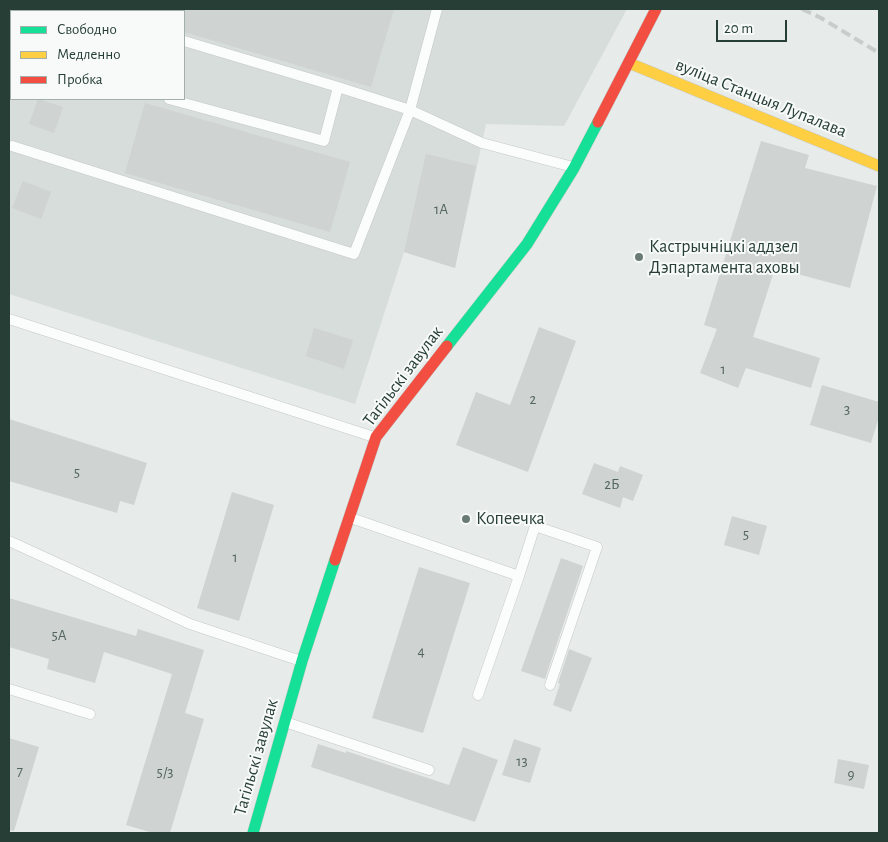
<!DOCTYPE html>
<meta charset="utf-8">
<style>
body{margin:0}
#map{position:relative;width:888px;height:842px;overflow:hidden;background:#e7ecea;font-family:"Alegreya Sans",sans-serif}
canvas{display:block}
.frame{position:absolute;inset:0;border:10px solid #273e37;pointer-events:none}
.legend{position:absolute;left:10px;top:10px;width:175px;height:90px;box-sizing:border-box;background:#f7faf8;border:1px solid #a4afab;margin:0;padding:6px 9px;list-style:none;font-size:15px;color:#273e37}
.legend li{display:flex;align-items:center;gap:10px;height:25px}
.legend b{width:25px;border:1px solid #a4afab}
.scale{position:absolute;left:716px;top:20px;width:71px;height:22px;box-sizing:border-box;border:2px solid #273e37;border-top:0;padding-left:6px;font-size:15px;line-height:18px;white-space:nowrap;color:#273e37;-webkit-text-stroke:4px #f7faf8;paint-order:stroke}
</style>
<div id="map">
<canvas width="888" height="842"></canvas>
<div class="frame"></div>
<ul class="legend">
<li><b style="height:6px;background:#16e098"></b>Свободно</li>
<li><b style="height:6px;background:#ffcf43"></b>Медленно</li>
<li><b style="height:6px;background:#f24e42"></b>Пробка</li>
</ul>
<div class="scale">20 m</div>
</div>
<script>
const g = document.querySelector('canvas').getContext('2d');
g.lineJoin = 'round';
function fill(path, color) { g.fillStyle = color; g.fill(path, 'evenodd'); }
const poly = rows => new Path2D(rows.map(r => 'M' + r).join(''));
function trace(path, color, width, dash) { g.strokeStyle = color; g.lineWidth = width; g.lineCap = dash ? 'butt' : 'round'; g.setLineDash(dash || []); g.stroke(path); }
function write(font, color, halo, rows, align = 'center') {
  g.font = font + ' "Alegreya Sans",sans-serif'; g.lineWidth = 4; g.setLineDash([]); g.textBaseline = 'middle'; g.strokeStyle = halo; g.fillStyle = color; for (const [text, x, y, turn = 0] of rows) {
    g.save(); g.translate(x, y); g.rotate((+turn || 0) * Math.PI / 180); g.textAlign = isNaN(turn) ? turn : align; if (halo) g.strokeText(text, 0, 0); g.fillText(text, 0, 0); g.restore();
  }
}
const built = poly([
 [9,9,627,9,564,126,486,124,455,268,404,252,355,404,9,294],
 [11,11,184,11,184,99,11,99]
]);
const building = poly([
 [184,9,394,9,371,87,184,32],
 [38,99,63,107,54,133,29,124],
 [145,103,350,162,330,232,125,173],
 [761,141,809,155,805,168,877,186,850,288,775,268,753,337,820,358,811,388,746,368,738,388,700,373,717,329,704,325],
 [426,154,476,166,455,268,404,252],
 [23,181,51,192,41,219,12,208],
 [539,327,576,341,528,472,456,445,476,392,510,405],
 [314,328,353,340,344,369,306,356],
 [822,385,879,402,879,417,871,443,810,425],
 [9,419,147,463,134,505,120,501,117,513,9,481],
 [594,463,618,472,620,466,643,475,633,501,623,497,620,508,582,494],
 [232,492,274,505,239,621,197,608],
 [732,516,767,526,759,555,724,545],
 [561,558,583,566,545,679,521,671],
 [419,567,470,583,423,733,372,718],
 [9,598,136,636,138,629,204,650,185,713,204,719,170,833,153,833,126,825,172,674,104,652,95,683,47,669,49,659,9,647],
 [569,649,592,658,571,712,553,705,560,684,558,683],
 [9,738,39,747,14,831,9,830],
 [514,739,541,748,530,783,502,775],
 [318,744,346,753,346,751,449,785,463,747,498,760,475,822,311,767],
 [838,759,869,765,864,789,834,783]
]);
const lane = poly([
 [74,9,83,11],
 [9,55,11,55],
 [338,87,410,110,482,143,573,167],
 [169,99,324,141,338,87,184,41],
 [12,146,354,254,410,110,437,9],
 [9,319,374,437],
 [351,518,519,576,478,695],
 [9,541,190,624,301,661],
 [519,576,535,526,597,547,550,685],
 [9,689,90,714],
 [285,722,429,770]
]);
const fast = poly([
 [447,346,527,244,574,168,598,122],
 [253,833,302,661,335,560]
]);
const slow = poly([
 [629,63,879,166]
]);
const jam = poly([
 [598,122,656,9],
 [335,560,376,437,447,346]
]);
const rail = poly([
 [802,9,821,18,879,53]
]);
const markers = [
 [639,257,5,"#6a7b76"],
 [466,519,5,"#6a7b76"]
];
const numberNames = [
 ["1А",441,209],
 ["1",723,369],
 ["2",533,399],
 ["3",847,409],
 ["5",77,472],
 ["2Б",612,484],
 ["5",746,534],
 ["1",235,557],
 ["5А",59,635],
 ["4",421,651],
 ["13",522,761],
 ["7",20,771],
 ["5/3",165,772],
 ["9",851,774]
];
const streetNames = [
 ["вуліца Станцыя Лупалава",761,98,22],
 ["Тагільскі завулак",403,376,-53],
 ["Тагільскі завулак",256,757,-74]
];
const poiNames = [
 ["Кастрычніцкі аддзел",649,247],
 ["Дэпартамента аховы",649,268],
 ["Копеечка",476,519]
];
fill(built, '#d6ddda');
fill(building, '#cfd3d1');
trace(lane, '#c4c9c7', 11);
trace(fast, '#c5cac8', 12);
trace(slow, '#c5cac8', 12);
trace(jam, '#c5cac8', 12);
trace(lane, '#fbfcfc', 10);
trace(fast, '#16e098', 11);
trace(slow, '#ffcf43', 11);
trace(jam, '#f24e42', 11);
trace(rail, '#c8cccb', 4, [10, 5]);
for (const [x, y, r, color] of markers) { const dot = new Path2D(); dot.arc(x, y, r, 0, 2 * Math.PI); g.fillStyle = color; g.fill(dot); trace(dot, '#f7faf8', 2); }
write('15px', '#52645e', null, numberNames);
write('18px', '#273e37', '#f7faf8', streetNames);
write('18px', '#273e37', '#f7faf8', poiNames, 'left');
</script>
